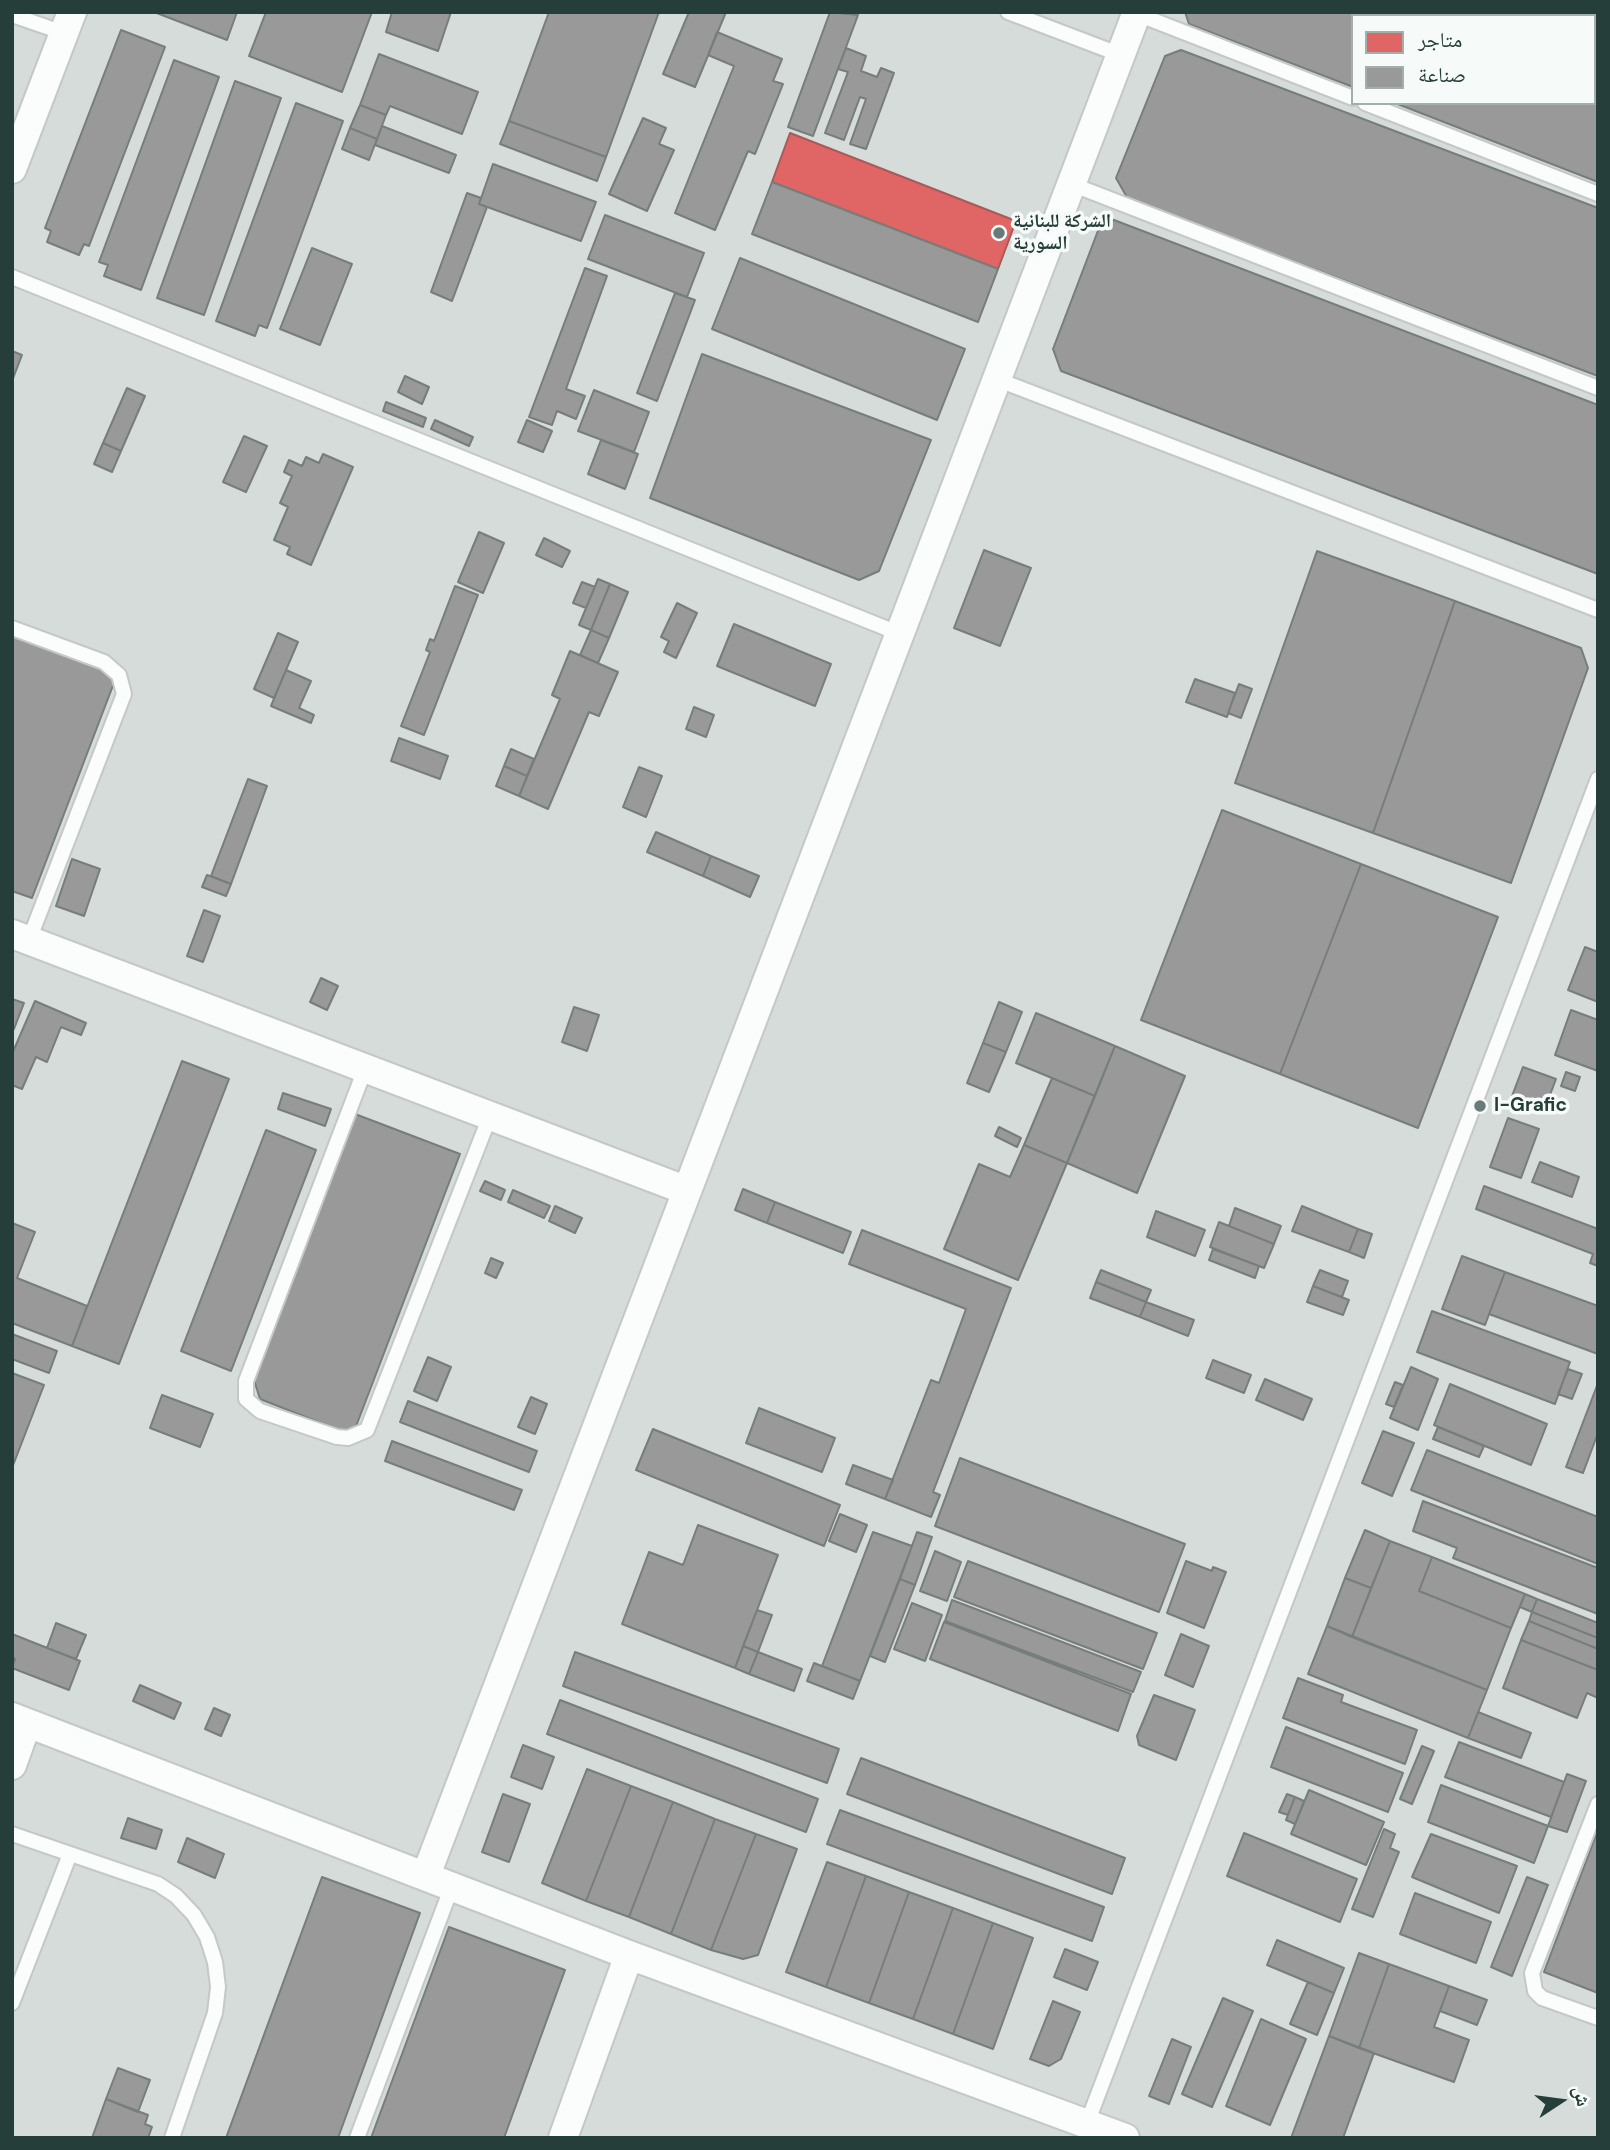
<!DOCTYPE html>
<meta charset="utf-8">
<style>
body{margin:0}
#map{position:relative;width:1610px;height:2150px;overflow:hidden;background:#e7ebea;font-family:"DM Sans","Noto Naskh Arabic",sans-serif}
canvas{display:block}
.frame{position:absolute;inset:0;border:14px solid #253e3a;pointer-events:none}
.legend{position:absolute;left:1351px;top:14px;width:245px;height:91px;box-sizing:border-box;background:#f6faf8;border:2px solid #a2afac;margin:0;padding:9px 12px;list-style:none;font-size:21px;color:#253e3a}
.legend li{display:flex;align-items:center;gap:14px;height:35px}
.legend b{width:35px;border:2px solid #a2afac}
.north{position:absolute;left:1526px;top:2066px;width:70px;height:70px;-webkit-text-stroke:5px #f6faf8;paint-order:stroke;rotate:77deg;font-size:19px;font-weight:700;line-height:28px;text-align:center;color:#253e3a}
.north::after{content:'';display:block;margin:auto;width:24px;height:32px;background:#253e3a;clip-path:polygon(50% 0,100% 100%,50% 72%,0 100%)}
</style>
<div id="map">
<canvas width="1610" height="2150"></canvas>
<div class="frame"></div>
<ul class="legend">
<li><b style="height:19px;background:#e06666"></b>متاجر</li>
<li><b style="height:19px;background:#999"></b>صناعة</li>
</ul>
<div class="north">ش</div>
</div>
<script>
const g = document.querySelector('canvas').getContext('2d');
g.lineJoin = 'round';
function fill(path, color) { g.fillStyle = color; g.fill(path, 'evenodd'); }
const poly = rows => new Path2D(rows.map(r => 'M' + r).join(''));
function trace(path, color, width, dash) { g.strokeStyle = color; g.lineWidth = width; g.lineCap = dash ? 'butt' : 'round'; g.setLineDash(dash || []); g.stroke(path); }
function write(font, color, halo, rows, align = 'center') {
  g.font = font + ' "DM Sans","Noto Naskh Arabic",sans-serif'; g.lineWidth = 7; g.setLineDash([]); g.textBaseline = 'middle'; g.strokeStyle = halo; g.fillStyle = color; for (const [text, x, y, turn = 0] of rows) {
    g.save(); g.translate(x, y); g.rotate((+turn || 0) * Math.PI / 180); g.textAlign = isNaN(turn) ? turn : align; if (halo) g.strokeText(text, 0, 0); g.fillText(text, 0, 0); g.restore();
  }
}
const built = poly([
 [12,12,1598,12,1598,2138,12,2138],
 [1353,16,1594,16,1594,103,1353,103]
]);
const shops = poly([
 [790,133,1016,221,998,269,772,182,790,133]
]);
const industry = poly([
 [154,12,237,12,227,40,154,12],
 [266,12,372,12,342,92,249,56,266,12],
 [392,12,451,12,438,51,386,32,392,12],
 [549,12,659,12,606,157,509,121,549,12],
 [689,12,726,12,695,87,663,74,689,12],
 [830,12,858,15,813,136,788,127,830,12],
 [1185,12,1598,12,1598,182,1395,103,1594,103,1594,16,1353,16,1353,87,1189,24,1185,12],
 [121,30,165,47,89,246,84,244,79,255,47,242,51,231,45,228,121,30],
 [717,32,782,59,773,81,783,84,755,154,748,151,715,230,675,213,734,66,708,55,717,32],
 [846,48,866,56,861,71,877,77,881,68,894,73,866,149,850,144,866,99,860,97,844,140,825,133,848,72,838,69,846,48],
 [1181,50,1598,208,1598,376,1128,199,1116,178,1165,56,1181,50],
 [379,54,478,92,462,134,390,106,386,115,360,105,379,54],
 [174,60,219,77,141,290,104,276,108,265,99,262,174,60],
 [235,81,281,98,204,315,157,298,235,81],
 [296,103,343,121,267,328,259,325,255,336,216,321,296,103],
 [360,105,386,115,377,139,350,128,360,105],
 [643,118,666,128,659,144,674,150,647,211,609,194,643,118],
 [509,121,606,157,597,181,500,144,509,121],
 [382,126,456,155,449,173,375,145,382,126],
 [350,128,377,139,369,160,342,149,350,128],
 [493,164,596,202,581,241,479,204,493,164],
 [772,182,998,269,978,322,752,234,772,182],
 [467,193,481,198,479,204,487,207,452,301,431,292,467,193],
 [605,215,704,253,687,297,588,259,605,215],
 [1114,220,1598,405,1598,574,1061,371,1053,349,1099,228,1114,220],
 [312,248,352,264,320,345,280,329,312,248],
 [740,258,965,349,937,420,712,329,740,258],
 [585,268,607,276,566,389,585,396,576,419,557,411,552,425,529,417,585,268],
 [675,293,695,300,657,401,637,393,675,293],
 [12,351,22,355,12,381,12,351],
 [702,354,931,440,879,571,859,580,650,498,702,354],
 [405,376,429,387,422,404,398,392,405,376],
 [127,388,145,396,121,451,103,443,127,388],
 [594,390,649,412,634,452,578,431,594,390],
 [386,402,426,418,423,427,383,411,386,402],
 [435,420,473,437,469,446,431,429,435,420],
 [527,420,552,431,543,452,518,442,527,420],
 [244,436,267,446,246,492,223,482,244,436],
 [601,440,638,454,625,489,588,474,601,440],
 [103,443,121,451,112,472,94,464,103,443],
 [323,454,353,467,311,565,287,554,290,547,274,540,288,507,280,503,292,476,284,472,289,460,302,466,306,457,319,463,323,454],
 [479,532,504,543,483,593,458,582,479,532],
 [544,538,570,551,562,567,536,555,544,538],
 [984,550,1031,568,1000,646,954,628,984,550],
 [1317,551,1455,601,1373,833,1235,783,1317,551],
 [598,579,610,584,591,630,579,625,598,579],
 [582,582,595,587,586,608,573,603,582,582],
 [610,584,628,592,609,638,591,630,610,584],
 [455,586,478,595,424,735,401,726,430,652,426,650,430,639,434,641,455,586],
 [1455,601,1581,648,1588,668,1511,883,1373,833,1455,601],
 [677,603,697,613,676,658,664,652,669,641,661,637,677,603],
 [734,624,831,664,815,706,717,666,734,624],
 [591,630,609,638,598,663,580,655,591,630],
 [278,633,298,642,274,698,254,689,278,633],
 [12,635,117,675,32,898,12,891,12,635],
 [570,651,618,672,599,716,589,712,548,809,519,796,560,699,552,695,570,651],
 [286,670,311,681,299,708,314,715,311,723,271,706,286,670],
 [1195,679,1235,693,1227,717,1186,702,1195,679],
 [1239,684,1252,689,1241,718,1228,713,1239,684],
 [694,707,714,715,706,737,686,729,694,707],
 [399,738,448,756,440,779,391,761,399,738],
 [511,749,534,759,527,776,504,766,511,749],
 [504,766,527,776,519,796,496,786,504,766],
 [639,767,662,776,646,817,623,807,639,767],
 [248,779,267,786,231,884,211,876,248,779],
 [1222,810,1361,864,1280,1074,1141,1020,1222,810],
 [656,832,711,856,703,876,647,852,656,832],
 [711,856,759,876,750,897,703,876,711,856],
 [72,859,100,869,84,916,56,906,72,859],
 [1361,864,1498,917,1418,1128,1280,1074,1361,864],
 [207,875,231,884,226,896,202,887,207,875],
 [204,910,220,916,203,962,187,956,204,910],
 [1585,947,1598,952,1598,1002,1568,990,1585,947],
 [321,978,338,986,327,1010,310,1002,321,978],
 [12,999,24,1003,14,1029,12,1028,12,999],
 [35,1001,86,1023,81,1035,61,1027,47,1062,36,1057,22,1089,12,1085,12,1054,35,1001],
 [999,1002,1022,1012,1006,1052,983,1043,999,1002],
 [574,1007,599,1015,587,1051,562,1042,574,1007],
 [1571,1010,1598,1020,1598,1071,1555,1055,1571,1010],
 [1036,1013,1115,1046,1095,1096,1016,1063,1036,1013],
 [983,1043,1006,1052,989,1092,967,1083,983,1043],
 [1115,1046,1185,1076,1137,1193,1067,1163,1115,1046],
 [182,1061,229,1079,119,1364,72,1346,182,1061],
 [1523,1067,1556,1079,1545,1108,1512,1096,1523,1067],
 [1566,1072,1580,1077,1575,1091,1561,1086,1566,1072],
 [1052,1078,1095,1096,1067,1163,1024,1145,1052,1078],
 [283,1093,331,1109,325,1126,278,1109,283,1093],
 [355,1114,460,1154,355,1429,339,1430,260,1399,254,1380,355,1114],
 [1508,1118,1539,1129,1521,1178,1490,1167,1508,1118],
 [999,1127,1021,1138,1017,1147,995,1136,999,1127],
 [266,1130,316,1150,231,1371,181,1351,266,1130],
 [1024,1145,1067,1163,1018,1280,944,1249,979,1164,1010,1177,1024,1145],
 [1540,1162,1579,1177,1572,1197,1532,1182,1540,1162],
 [485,1181,505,1190,501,1200,480,1191,485,1181],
 [1484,1186,1598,1229,1598,1266,1590,1263,1593,1254,1476,1209,1484,1186],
 [743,1189,775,1202,767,1223,735,1210,743,1189],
 [513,1190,550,1206,544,1218,508,1202,513,1190],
 [775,1202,851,1232,843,1253,767,1223,775,1202],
 [555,1206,582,1218,575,1233,549,1221,555,1206],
 [1302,1206,1358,1229,1349,1252,1292,1231,1302,1206],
 [1235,1208,1281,1226,1274,1244,1229,1226,1235,1208],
 [1156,1211,1205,1230,1195,1256,1147,1237,1156,1211],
 [1219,1222,1274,1244,1264,1268,1210,1247,1219,1222],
 [12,1223,35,1232,17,1278,87,1306,72,1346,12,1323,12,1223],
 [1358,1229,1372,1234,1364,1258,1349,1252,1358,1229],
 [862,1230,1011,1288,933,1492,940,1495,931,1517,885,1499,931,1380,939,1383,966,1309,849,1264,862,1230],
 [1213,1249,1259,1266,1255,1278,1209,1260,1213,1249],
 [1462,1256,1505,1272,1485,1325,1442,1309,1462,1256],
 [491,1258,503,1263,496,1278,485,1273,491,1258],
 [1101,1270,1151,1290,1146,1302,1096,1282,1101,1270],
 [1320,1270,1348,1281,1342,1297,1313,1286,1320,1270],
 [1505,1272,1598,1306,1598,1354,1489,1314,1505,1272],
 [1096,1282,1146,1302,1140,1317,1090,1298,1096,1282],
 [1313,1286,1349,1300,1343,1315,1307,1302,1313,1286],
 [1146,1302,1194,1320,1188,1336,1140,1317,1146,1302],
 [1432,1311,1570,1362,1555,1404,1417,1352,1432,1311],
 [12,1334,57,1351,49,1373,12,1359,12,1334],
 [428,1357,451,1367,437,1401,414,1391,428,1357],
 [1213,1360,1251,1375,1244,1393,1206,1378,1213,1360],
 [1411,1367,1438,1379,1418,1430,1390,1418,1411,1367],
 [1568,1369,1582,1374,1572,1399,1558,1394,1568,1369],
 [12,1373,44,1385,12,1468,12,1373],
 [1265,1379,1312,1399,1303,1420,1256,1400,1265,1379],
 [1395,1382,1403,1385,1394,1407,1386,1404,1395,1382],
 [1598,1383,1598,1433,1583,1473,1566,1467,1598,1383],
 [1450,1384,1547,1424,1531,1465,1434,1425,1450,1384],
 [162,1395,213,1414,200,1447,150,1428,162,1395],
 [531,1397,547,1404,535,1434,518,1427,531,1397],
 [408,1401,537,1451,529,1472,400,1422,408,1401],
 [759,1408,835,1438,822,1472,746,1443,759,1408],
 [1438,1427,1484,1446,1479,1457,1433,1439,1438,1427],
 [653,1429,840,1505,824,1546,636,1470,653,1429],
 [1383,1431,1414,1443,1392,1496,1362,1483,1383,1431],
 [392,1441,522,1490,514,1510,385,1461,392,1441],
 [1427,1450,1598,1517,1598,1564,1411,1490,1427,1450],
 [960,1458,1185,1544,1159,1612,935,1526,960,1458],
 [853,1465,893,1480,885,1499,846,1484,853,1465],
 [1423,1501,1598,1568,1598,1614,1453,1558,1457,1548,1413,1531,1423,1501],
 [840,1514,867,1525,856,1552,829,1541,840,1514],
 [698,1525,778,1555,735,1668,622,1624,649,1552,683,1565,698,1525],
 [1365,1530,1390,1541,1371,1588,1345,1578,1365,1530],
 [873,1532,912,1546,860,1681,822,1666,873,1532],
 [917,1532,932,1537,915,1585,900,1579,917,1532],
 [1390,1541,1432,1557,1419,1591,1511,1628,1487,1690,1352,1637,1390,1541],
 [935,1551,961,1562,947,1601,920,1591,935,1551],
 [1432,1557,1525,1594,1511,1628,1419,1591,1432,1557],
 [968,1561,1157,1633,1143,1669,954,1597,968,1561],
 [1186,1561,1212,1571,1213,1567,1226,1572,1204,1628,1167,1613,1186,1561],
 [1345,1578,1371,1588,1352,1637,1327,1626,1345,1578],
 [900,1579,915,1585,885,1662,870,1656,900,1579],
 [1525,1594,1537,1599,1532,1612,1520,1607,1525,1594],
 [1537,1599,1598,1623,1598,1638,1532,1612,1537,1599],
 [952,1600,1141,1672,1133,1692,945,1621,952,1600],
 [912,1603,942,1615,925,1661,894,1649,912,1603],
 [757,1610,772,1615,758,1652,743,1646,757,1610],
 [1532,1612,1598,1638,1598,1649,1529,1621,1532,1612],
 [1529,1621,1598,1649,1598,1670,1521,1640,1529,1621],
 [944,1622,1131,1694,1118,1731,930,1659,944,1622],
 [56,1623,86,1635,76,1659,47,1648,56,1623],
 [1327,1626,1487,1690,1468,1738,1308,1674,1327,1626],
 [12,1634,80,1661,69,1690,12,1668,15,1659,12,1657,12,1634],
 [1181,1634,1209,1646,1193,1687,1165,1675,1181,1634],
 [1521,1640,1598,1670,1598,1698,1587,1693,1577,1718,1503,1688,1521,1640],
 [743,1646,758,1652,749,1674,735,1668,743,1646],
 [575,1652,839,1749,827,1783,563,1686,575,1652],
 [758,1652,802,1669,794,1691,749,1674,758,1652],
 [814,1663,860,1681,853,1699,807,1681,814,1663],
 [1298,1678,1343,1695,1341,1702,1417,1730,1405,1764,1283,1718,1298,1678],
 [140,1685,181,1703,174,1719,133,1701,140,1685],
 [1154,1695,1195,1710,1176,1760,1139,1745,1137,1736,1154,1695],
 [560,1700,818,1799,806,1832,547,1734,560,1700],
 [214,1708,230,1715,221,1736,205,1729,214,1708],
 [1478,1712,1531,1733,1521,1758,1468,1738,1478,1712],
 [1286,1727,1403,1773,1388,1812,1271,1767,1286,1727],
 [1459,1742,1564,1782,1551,1817,1445,1777,1459,1742],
 [523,1745,554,1757,542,1789,511,1777,523,1745],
 [1422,1746,1434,1751,1412,1804,1400,1799,1422,1746],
 [861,1758,1125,1858,1112,1894,847,1794,861,1758],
 [587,1769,631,1786,586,1901,542,1883,587,1769],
 [1567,1774,1586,1781,1567,1832,1548,1826,1567,1774],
 [1441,1785,1548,1826,1534,1863,1428,1822,1441,1785],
 [631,1786,673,1802,629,1917,586,1901,631,1786],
 [1309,1790,1384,1822,1366,1865,1291,1834,1309,1790],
 [503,1794,530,1804,509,1862,482,1852,503,1794],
 [1287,1794,1295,1797,1288,1815,1279,1812,1287,1794],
 [1295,1797,1304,1801,1295,1824,1286,1820,1295,1797],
 [673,1802,715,1819,671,1934,629,1917,673,1802],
 [840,1810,1104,1907,1092,1941,827,1844,840,1810],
 [128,1818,162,1830,156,1849,121,1838,128,1818],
 [715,1819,756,1834,711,1950,671,1934,715,1819],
 [1384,1829,1395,1834,1390,1848,1399,1852,1373,1917,1352,1909,1384,1829],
 [1598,1830,1598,1993,1544,1972,1598,1830],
 [1244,1833,1357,1879,1340,1922,1227,1876,1244,1833],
 [756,1834,797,1849,758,1955,743,1959,711,1950,756,1834],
 [1431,1834,1517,1866,1499,1913,1412,1877,1431,1834],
 [187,1838,224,1854,215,1878,178,1862,187,1838],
 [827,1862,866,1876,826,1987,786,1972,827,1862],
 [866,1876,909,1892,869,2003,826,1987,866,1876],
 [322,1877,420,1913,338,2138,226,2138,322,1877],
 [1527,1877,1548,1885,1512,1976,1491,1967,1527,1877],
 [909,1892,953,1908,913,2019,869,2003,909,1892],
 [1415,1893,1491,1922,1476,1963,1400,1934,1415,1893],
 [953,1908,993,1923,953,2034,913,2019,953,1908],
 [993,1923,1033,1938,993,2049,953,2034,993,1923],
 [449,1927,565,1970,504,2138,371,2138,449,1927],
 [1277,1940,1344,1968,1334,1993,1267,1965,1277,1940],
 [1065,1949,1098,1962,1087,1990,1054,1977,1065,1949],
 [1359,1953,1389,1964,1359,2048,1329,2036,1359,1953],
 [1389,1964,1449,1986,1434,2027,1469,2040,1454,2082,1359,2048,1389,1964],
 [1308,1982,1334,1993,1317,2035,1290,2024,1308,1982],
 [1449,1986,1487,2000,1477,2025,1440,2011,1449,1986],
 [1223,1998,1253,2011,1212,2107,1182,2094,1223,1998],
 [1053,2001,1080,2012,1061,2059,1049,2066,1030,2059,1053,2001],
 [1261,2019,1306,2039,1270,2125,1226,2106,1261,2019],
 [1329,2036,1374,2053,1343,2138,1291,2138,1329,2036],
 [1172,2039,1191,2047,1169,2104,1149,2096,1172,2039],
 [118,2068,150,2080,138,2112,106,2099,118,2068],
 [106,2099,148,2115,145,2124,152,2127,148,2138,92,2138,106,2099]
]);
const service = poly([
 [1008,12,1121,55],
 [1137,14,1353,98],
 [12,15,64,33],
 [1365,103,1598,194],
 [1071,184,1598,388],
 [12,277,898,633],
 [996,379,1598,610],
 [12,628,104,662,119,675,124,694,29,940],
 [365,1069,246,1381,246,1399,260,1411,337,1437,348,1438,367,1430,490,1116],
 [1598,1804,1532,1973,1535,1991,1542,1998,1598,2018],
 [12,1834,158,1884,176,1896,194,1915,207,1937,215,1962,218,1987,215,2013,172,2138],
 [12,2003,70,1854],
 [1086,2126,1598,779],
 [357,2138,452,1886]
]);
const minor = poly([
 [12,169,72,12],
 [12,934,685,1190],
 [12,1717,629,1955,1125,2138],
 [12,1765,27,1723],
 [426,1875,1137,12],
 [563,2138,629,1955]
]);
const markers = [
 [999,233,7,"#697b78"],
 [1480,1106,7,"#697b78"]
];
const poiNames = [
 ["الشركة للبنانية",1013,222],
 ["السورية",1013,244],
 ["I-Grafic",1494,1106]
];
fill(built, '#d6dcda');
fill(shops, '#e06666');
trace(shops, '#a85a59', 2);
fill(industry, '#999');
trace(industry, '#767e7c', 2);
trace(service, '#c4c8c7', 18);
trace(minor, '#c4c8c7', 32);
trace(service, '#fbfcfc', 14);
trace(minor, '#fbfcfc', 28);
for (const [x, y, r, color] of markers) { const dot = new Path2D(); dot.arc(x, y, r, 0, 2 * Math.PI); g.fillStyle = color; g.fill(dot); trace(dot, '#f6faf8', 2.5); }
write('bold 19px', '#253e3a', '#f6faf8', poiNames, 'left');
</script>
